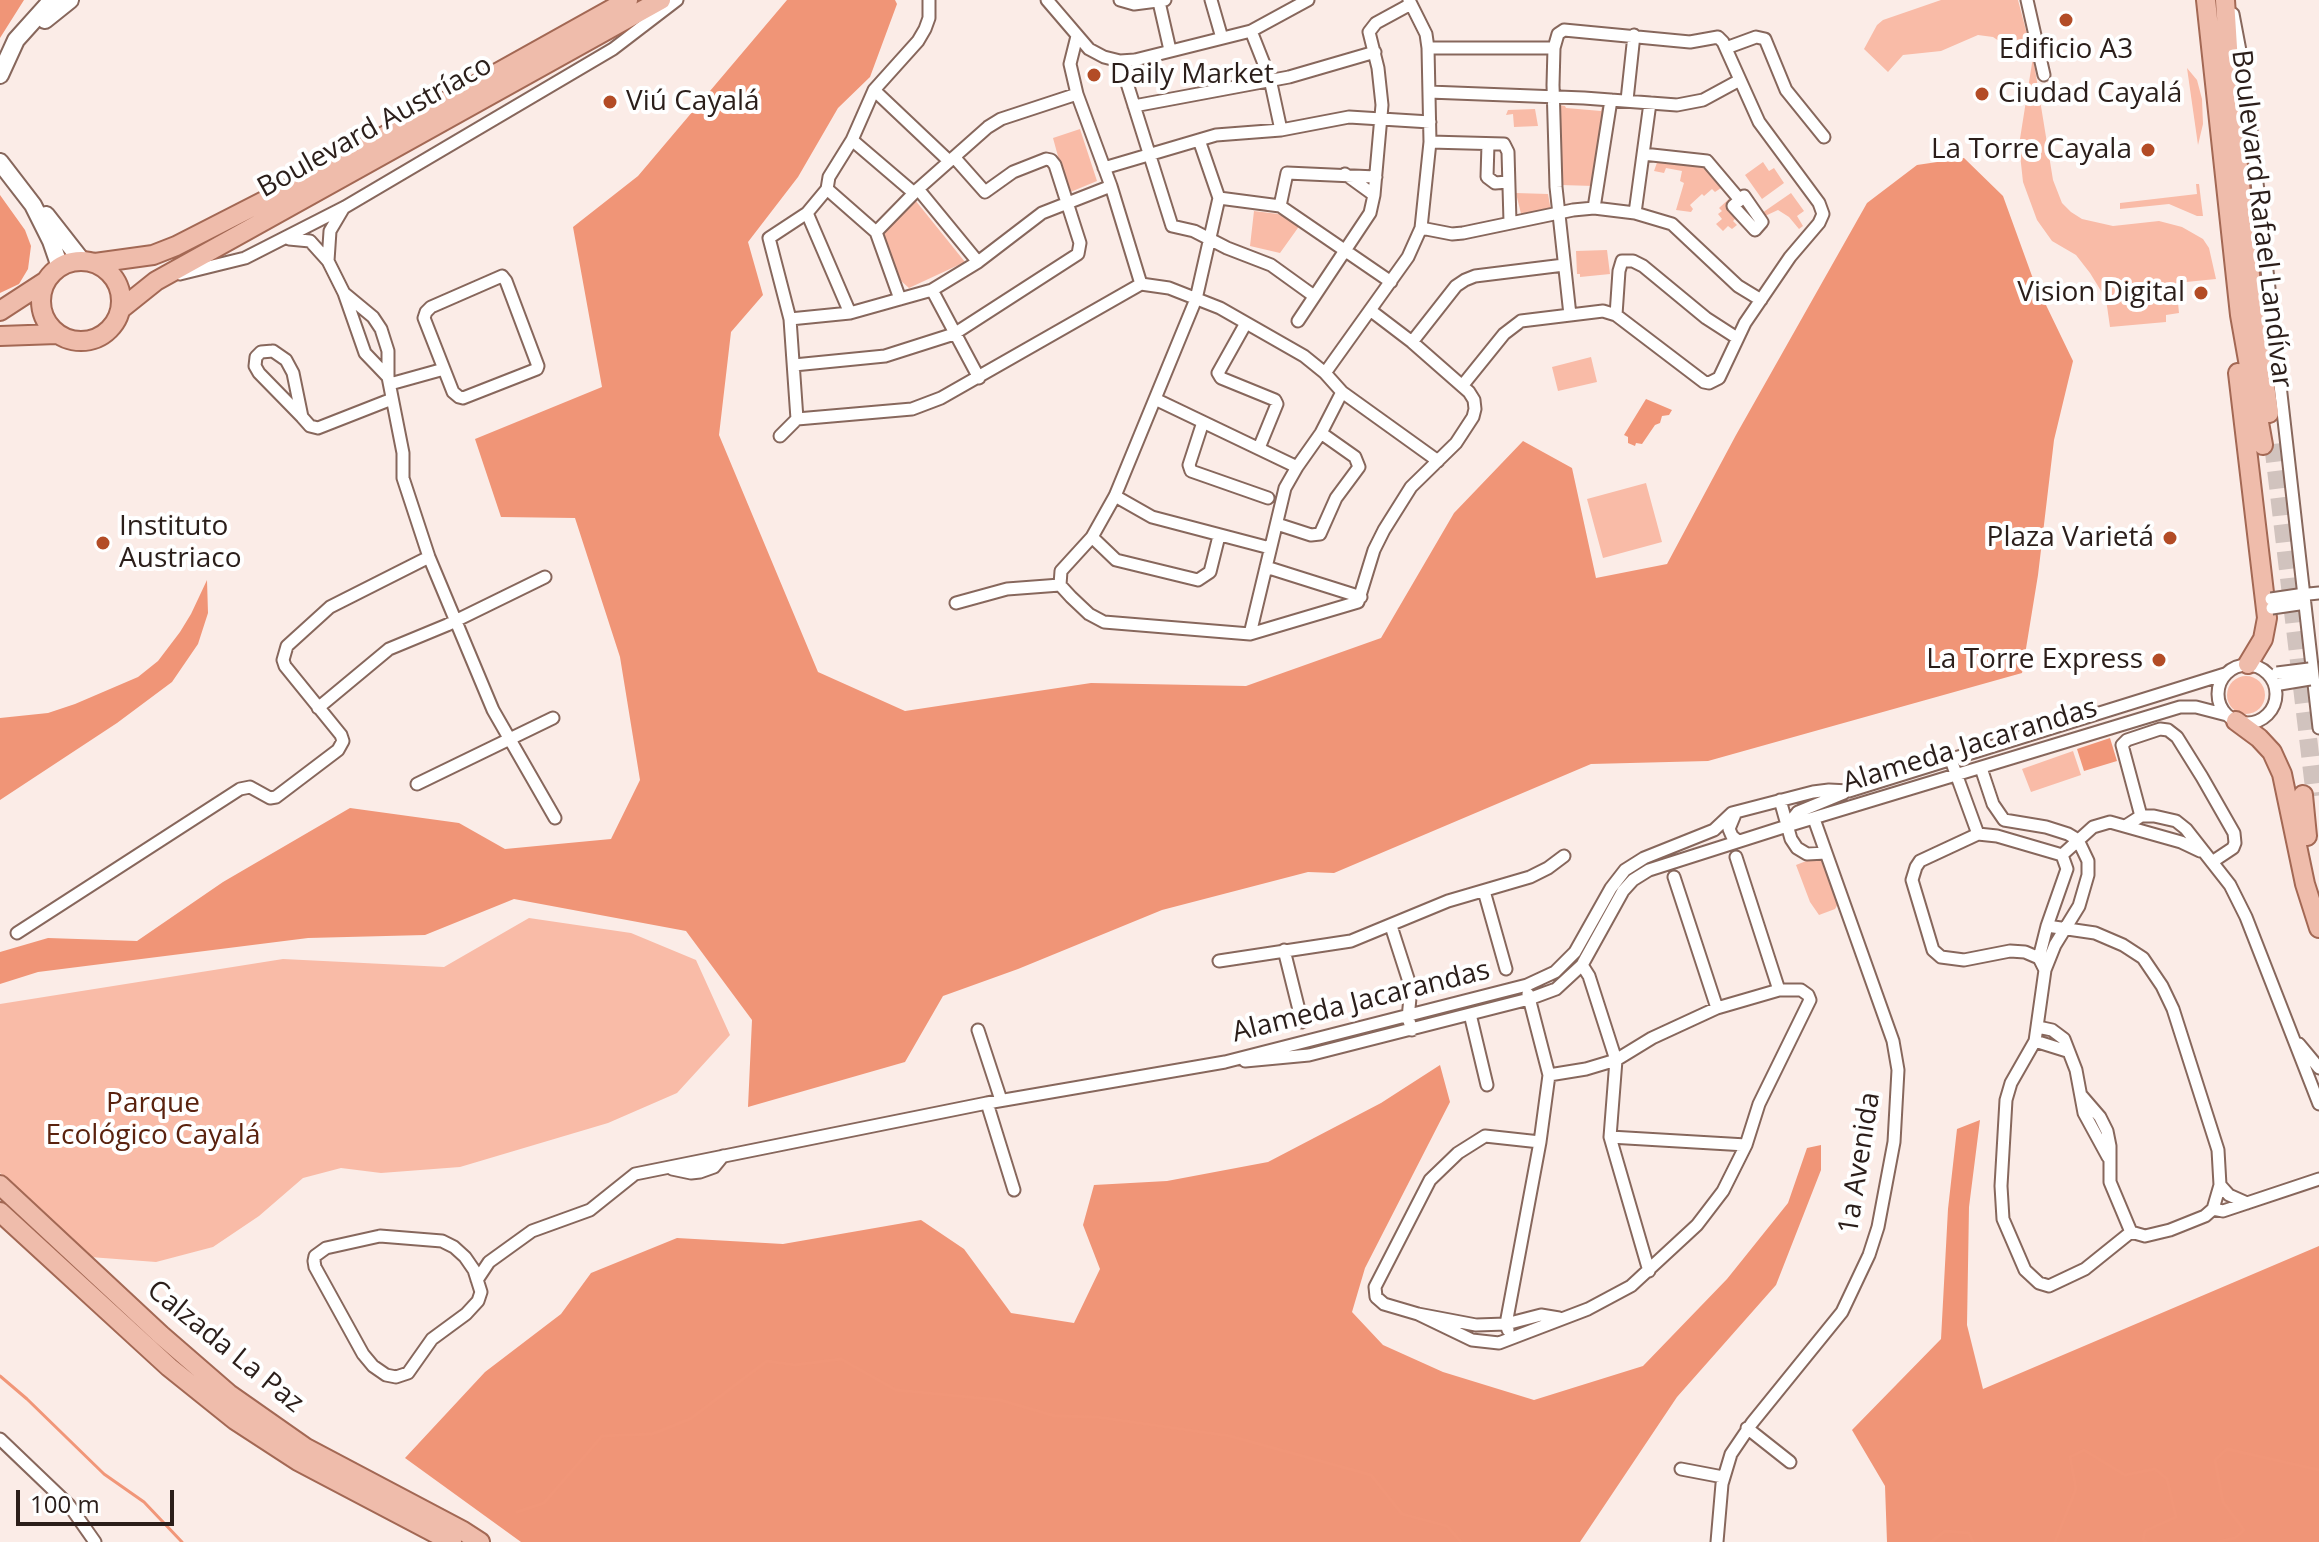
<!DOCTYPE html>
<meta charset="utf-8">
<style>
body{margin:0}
#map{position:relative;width:2319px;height:1542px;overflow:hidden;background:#fbece7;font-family:"Open Sans",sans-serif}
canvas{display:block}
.scale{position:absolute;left:16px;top:1490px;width:158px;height:36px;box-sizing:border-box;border:4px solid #2b1e1a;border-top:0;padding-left:10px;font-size:24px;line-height:28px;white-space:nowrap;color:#2b1e1a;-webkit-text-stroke:6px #fff;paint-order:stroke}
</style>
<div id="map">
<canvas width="2319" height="1542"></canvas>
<div class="scale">100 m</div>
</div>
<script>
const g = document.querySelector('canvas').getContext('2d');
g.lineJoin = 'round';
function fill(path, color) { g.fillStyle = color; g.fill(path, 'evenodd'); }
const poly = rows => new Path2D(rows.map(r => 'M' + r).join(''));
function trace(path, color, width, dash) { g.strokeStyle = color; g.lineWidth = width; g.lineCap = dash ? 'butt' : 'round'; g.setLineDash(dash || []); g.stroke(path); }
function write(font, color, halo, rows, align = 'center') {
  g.font = font + ' "Open Sans",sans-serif'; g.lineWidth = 8; g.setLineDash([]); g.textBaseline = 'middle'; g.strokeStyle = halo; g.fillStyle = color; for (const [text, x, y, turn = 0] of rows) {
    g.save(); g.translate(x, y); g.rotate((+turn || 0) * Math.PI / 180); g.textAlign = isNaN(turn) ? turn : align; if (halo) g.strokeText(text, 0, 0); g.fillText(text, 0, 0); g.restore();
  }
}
const green = poly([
 [1941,0,2018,0,2033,57,2053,180,2062,203,2071,212,2082,219,2113,226,2159,221,2182,227,2203,239,2209,248,2216,279,2176,283,2179,313,2166,315,2166,322,2110,327,2106,299,2090,273,2076,255,2052,241,2037,220,2023,182,2019,145,2033,57,2014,51,1993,37,1978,35,1941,51,1903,55,1888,72,1864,49,1877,25,1883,20],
 [2187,68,2197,80,2202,99,2203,124,2198,145],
 [1559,105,1565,106,1566,108,1601,111,1602,106,1605,107,1593,186,1561,185],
 [1535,109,1538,126,1514,127,1513,114,1506,115,1508,110],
 [1080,129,1097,181,1068,193,1053,138],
 [1659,157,1703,163,1732,197,1733,202,1727,208,1736,218,1733,221,1737,225,1732,229,1728,226,1723,231,1716,224,1722,219,1718,214,1722,211,1719,208,1730,198,1721,188,1715,192,1712,189,1704,196,1702,194,1690,205,1693,209,1691,212,1676,210,1684,183,1680,181,1682,171,1666,168,1664,173,1654,171],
 [1763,162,1769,171,1774,168,1784,183,1762,199,1745,175],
 [2196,184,2199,184,2203,216,2197,216,2169,204,2120,209,2120,203,2197,194],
 [1516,193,1548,194,1551,211,1522,218],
 [1791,193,1804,211,1797,216,1803,226,1799,229,1789,217,1778,210,1765,216,1762,213],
 [915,200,965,262,909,288,900,280,882,233],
 [1254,211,1278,214,1300,225,1280,253,1250,246],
 [1607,250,1610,274,1580,277,1580,274,1577,274,1576,251],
 [1591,357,1597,382,1558,391,1552,367],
 [1646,483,1662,542,1603,558,1587,499],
 '2227 695a19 19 0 1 1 38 0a19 19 0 1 1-38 0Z',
 [2073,751,2081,775,2031,792,2022,769],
 [1814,858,1815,861,1822,858,1838,904,1835,909,1819,915,1810,902,1796,865],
 [529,918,631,933,696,960,730,1035,677,1093,608,1123,460,1167,381,1173,341,1168,303,1178,259,1216,213,1247,156,1262,90,1257,0,1173,0,1004,283,959,444,967]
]);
const forest = poly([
 [0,0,24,0,0,38],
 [787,0,895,0,897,4,870,77,838,108,798,177,748,242,763,295,731,332,719,435,818,672,905,711,1091,683,1246,686,1381,638,1454,513,1523,441,1572,468,1596,578,1667,564,1736,435,1867,203,1917,165,1964,158,2003,196,2032,276,2073,361,2054,440,2038,575,2022,673,1708,761,1591,764,1334,873,1308,872,1162,910,1018,969,943,996,905,1062,748,1107,752,1020,686,931,514,899,425,935,308,938,38,972,0,984,0,952,48,938,137,941,223,882,350,808,459,823,505,849,611,839,640,780,620,657,575,518,501,517,475,439,602,387,573,227,638,176],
 [0,195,25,230,31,246,28,269,19,284,0,293],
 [207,580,208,613,198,644,172,682,117,723,0,800,0,718,48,713,75,704,138,677,158,661,180,632,191,614],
 [1440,1065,1450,1102,1365,1268,1352,1312,1383,1345,1443,1372,1534,1400,1643,1366,1727,1279,1788,1203,1807,1148,1821,1145,1821,1170,1776,1285,1677,1397,1580,1542,521,1542,405,1458,485,1372,561,1314,591,1273,677,1238,783,1244,921,1220,964,1249,1011,1313,1074,1323,1100,1269,1083,1225,1094,1185,1167,1181,1268,1162,1381,1103],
 [1980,1120,1969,1207,1967,1325,1983,1389,2319,1246,2319,1542,1887,1542,1885,1486,1852,1430,1941,1339,1948,1209,1957,1129]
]);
const water = poly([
 [1646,399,1672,410,1669,415,1662,416,1660,423,1655,425,1642,444,1636,443,1635,446,1628,443,1628,437,1624,435],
 [2110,738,2117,761,2084,771,2077,749]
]);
const stream = poly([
 [0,1376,27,1399,104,1474,144,1502,182,1542],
 [517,1512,544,1503,602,1436,652,1434,690,1419,767,1361,795,1365,841,1359,896,1390,1000,1400,1055,1416,1097,1417,1230,1436,1371,1475,1402,1514,1447,1526,1461,1542],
 [1931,1542,1945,1531,1969,1533,1973,1542],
 [2055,1542,2076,1489,2070,1457,2084,1450,2125,1475,2155,1469,2167,1479,2176,1517,2145,1531,2143,1540,2146,1542],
 [2218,1542,2235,1538,2244,1530,2223,1502,2215,1460,2227,1449,2319,1470]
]);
const primaryTunnel = poly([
 [2273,444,2315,796]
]);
const street = poly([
 [1047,0,1089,49,1104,57,1120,61,1135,60,1251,31,1308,0],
 [1120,0,1134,4,1165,0],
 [1211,0,1222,38],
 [2027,0,2044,75],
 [1159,2,1170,50],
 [2233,14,2245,77,2319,728],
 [1251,31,1270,79,1281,130],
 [1077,36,1070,64,1077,94,1111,186,1141,284],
 [1428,48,1554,48],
 [1726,48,1756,37,1765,39,1786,90,1824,137],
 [1120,61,1172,226,1194,231,1227,248,1271,265,1314,296],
 [874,90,949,161],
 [1429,92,1584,98,1677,105,1703,100,1738,81],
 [1627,100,1634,35],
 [1134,106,1289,77,1375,52],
 [852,140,914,193],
 [1199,140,1219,198,1196,299,1115,496,1092,537,1061,571,1060,585,1071,597,1089,614,1104,622,1250,634,1358,602,1374,550,1384,530,1411,487,1456,443,1473,417,1475,409,1474,400,1469,392,1412,342,1370,310],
 [1430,142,1504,144,1508,152,1510,222],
 [1488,144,1487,177,1495,183,1508,182],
 [1643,154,1707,161,1740,200,1733,206,1755,230,1762,222,1744,196,1740,200],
 [1104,168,1216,135,1281,130,1349,117,1430,122],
 [1345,174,1374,195],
 [827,189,876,232,900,299],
 [918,189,978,262],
 [1219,198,1280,206,1391,282],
 [1280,206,1287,173,1376,177],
 [1594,208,1611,100],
 [807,213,850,313],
 [1635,213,1650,103],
 [1421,228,1452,234,1463,233,1573,210,1594,208,1635,213,1672,224,1738,286,1761,300],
 [876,232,918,189,988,127,1001,119,1077,94],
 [289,239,310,241,328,261,344,293,365,353,388,377],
 [328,261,330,231,343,209],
 [180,274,245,258,345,207,613,49,677,0],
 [502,276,506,281,538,366,537,369,463,398,459,397,453,392,424,318,426,312,431,307,502,276],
 [932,290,979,378],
 [344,293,373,317,381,329,388,351,388,377,403,453,403,478,429,557,493,710,555,818],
 [1616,315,1619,271,1622,261,1633,261,1643,266,1706,318,1737,338],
 [790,319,850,313,932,290,978,262,1042,213,1111,186],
 [1298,321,1370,213,1374,195,1382,105,1378,68,1369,32,1376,23,1411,4],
 [1246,323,1218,373,1221,378,1275,400,1277,404,1259,448],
 [1412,342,1456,286,1465,280,1475,276,1564,265],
 [273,351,286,360,293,373,302,417,259,373,255,366,256,357,261,352,273,351],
 [794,365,885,356,954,334,1078,254,1080,243,1055,165,1051,160,1046,159,1013,172,985,192,954,157],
 [1325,373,1408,257,1421,228,1430,142,1428,48,1426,34,1409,0],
 [390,384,444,369],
 [1462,386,1504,334,1521,321,1603,311,1616,315,1704,382,1709,383,1719,378,1745,323,1790,257,1819,223,1823,214,1819,203,1759,122,1723,42,1718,37,1690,42,1564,30,1558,34,1554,48,1553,85,1556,187,1570,315],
 [1155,399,1297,467],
 [302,417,310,426,318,428,392,399],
 [797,419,790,319,769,238,807,213,827,189,829,177,852,140,874,90,918,41,925,29,929,18,929,0],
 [1203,422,1189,465,1191,471,1268,498],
 [780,436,797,419,912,409,941,398,1141,284,1169,288,1220,308,1304,356,1325,373,1342,392,1438,461],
 [1115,496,1152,517,1270,548],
 [1277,524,1311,535,1320,534,1336,498,1359,467,1355,457,1321,433],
 [1092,537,1116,560,1198,580,1210,572,1219,536],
 [1266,567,1361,597],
 [2299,595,2319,593],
 [956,603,1007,589,1060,585],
 [1250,634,1285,488,1297,467,1321,433,1342,392],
 '2218 694a29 29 0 1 1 58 0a29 29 0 1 1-58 0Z',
 [318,708,389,649,447,625,545,577],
 [1951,760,1978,834],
 [1981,768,1993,804,2004,820,2046,827,2068,834,2078,840,2088,861,2088,875,2079,906,2055,945,2045,970,2035,1041,2011,1083,2006,1100,2001,1186,2003,1219,2025,1270,2039,1283,2049,1286,2085,1269,2131,1232],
 [417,784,553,718],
 [1780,800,1791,839,1797,848,1807,854,1826,853],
 [1736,812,1729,829,1732,836,1738,841],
 [2141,816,2122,745,2127,740,2160,729,2168,730,2177,737,2202,777,2234,833,2235,843,2233,848,2212,862],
 [2127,825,2141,816,2154,816,2176,821,2186,829,2230,885,2246,917,2319,1104],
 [1787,826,1798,812,1844,793],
 [2062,855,2093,827,2110,822,2181,842,2200,851],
 [1736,857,1779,990],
 [1674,877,1717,1008],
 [1484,891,1506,969],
 [1391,926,1411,988,1408,1018,1412,1030],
 [2047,926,2095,933,2123,945,2143,958,2162,986,2173,1009,2218,1150,2220,1185,2213,1209,2205,1216,2170,1230,2145,1236,2131,1232,2110,1182,2110,1146,2107,1131,2100,1117,2081,1095],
 [17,933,240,789,250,787,270,798,276,797,338,750,343,741,341,735,285,666,283,660,287,646,330,607,429,557],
 [1284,950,1302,1022],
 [1219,961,1351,941,1448,901,1530,877,1548,868,1564,856],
 [1582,965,1589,976,1616,1060,1610,1137,1649,1271],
 [2045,970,2039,958,2047,926,2067,869,2062,855,1997,836,1978,834,1920,861,1916,867,1912,880,1933,950,1941,957,1964,960,2010,951,2025,952,2039,958,2048,962],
 [1470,1014,1487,1085],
 [2038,1027,2052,1030,2064,1039,2076,1070,2084,1113,2108,1157],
 [978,1030,1001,1100],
 [2035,1041,2067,1051],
 [2299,1044,2319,1068],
 [1245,1061,1309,1055,1529,999,1556,989,1582,965,1623,891,1633,880,1649,870,1787,826,2180,707,2196,707,2227,715],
 [987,1103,1014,1190],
 [1610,1137,1746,1145],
 [1540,1142,1485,1136,1458,1153,1430,1180,1375,1287,1376,1297,1384,1304,1418,1314,1476,1325,1506,1324,1541,1315,1559,1318],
 [672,1169,691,1173,700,1172,714,1167,723,1156],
 [2220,1185,2229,1195,2247,1203],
 [2213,1209,2223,1211,2319,1179],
 [380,1236,442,1241,454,1247,465,1257,474,1270,481,1292,478,1301,466,1314,432,1339,408,1373,396,1377,386,1375,373,1366,363,1354,315,1267,314,1261,315,1256,326,1248,380,1236],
 [477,1280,489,1262,532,1231,590,1210,635,1174,987,1103,1225,1062,1527,985,1555,972,1575,952,1611,888,1625,870,1644,858,1714,830,1732,813,1813,792,1829,790,1849,791,2225,674],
 [1418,1314,1472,1340,1499,1343,1588,1309,1631,1286,1697,1225,1723,1191,1746,1145,1759,1104,1810,1000,1808,995,1801,990,1779,990,1717,1008,1652,1038,1616,1060,1586,1069,1549,1075],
 [1508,1330,1506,1324,1540,1142,1549,1075,1528,994],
 [1747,1428,1790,1462],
 [0,1439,69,1505,95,1542],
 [1681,1469,1723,1477],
 [1717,1542,1722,1484,1731,1454,1752,1423,1842,1312,1869,1255,1878,1227,1894,1142,1898,1070,1893,1041,1814,819]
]);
const secondary = poly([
 [45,20,70,0],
 [0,75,16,40,52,0],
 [0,162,33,205,51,241,60,267],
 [46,215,82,261]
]);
const primary = poly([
 [2206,0,2240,315,2263,445],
 [2225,0,2232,111,2253,302,2269,413],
 '41 301a40 40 0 1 1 80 0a40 40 0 1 1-80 0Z',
 [95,263,153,255,176,246,307,179,628,0],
 [121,309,156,281,661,0],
 [0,311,46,281],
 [0,336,57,334],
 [2238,373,2267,618,2263,639,2248,664],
 [2236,721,2259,738,2272,752,2282,774,2305,884,2319,928],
 [2303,795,2307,836],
 [0,1185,161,1335,229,1394,306,1448,463,1531,480,1542],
 [0,1212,169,1367,235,1420,298,1461,452,1542]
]);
const streetBridge = poly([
 [2271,599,2298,595],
 [2272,608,2299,604],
 [2277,673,2309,669],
 [2280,684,2310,679]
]);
const markers = [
 [2066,20,8,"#b34c26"],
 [1094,75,8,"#b34c26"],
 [1982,94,8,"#b34c26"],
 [610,102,8,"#b34c26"],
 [2148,150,8,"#b34c26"],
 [2201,293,8,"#b34c26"],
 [2170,538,8,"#b34c26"],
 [103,543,8,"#b34c26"],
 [2159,660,8,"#b34c26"]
];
const poiNames = [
 ["Edificio A3",2066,50,"center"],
 ["Daily Market",1110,75],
 ["Ciudad Cayalá",1998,94],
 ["Viú Cayalá",626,102],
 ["La Torre Cayala",2132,150,"right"],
 ["Vision Digital",2185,293,"right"],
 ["Instituto",119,527],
 ["Austriaco",119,559],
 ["Plaza Varietá",2154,538,"right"],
 ["La Torre Express",2143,660,"right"]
];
const streetNames = [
 ["Boulevard Austríaco",375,127,-29],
 ["Boulevard Rafael Landívar",2261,219,83],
 ["Alameda Jacarandas",1970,746,-17],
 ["Alameda Jacarandas",1361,1002,-14],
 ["1a Avenida",1860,1163,-81],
 ["Calzada La Paz",225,1347,39]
];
const parkNames = [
 ["Parque",153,1104],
 ["Ecológico Cayalá",153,1136]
];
fill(green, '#f9bba7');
fill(forest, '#f09577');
fill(water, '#f19678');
trace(stream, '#f19678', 3);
trace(primaryTunnel, '#d1c3be', 18, [18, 9]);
trace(street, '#87675c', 15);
trace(secondary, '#87675c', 20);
trace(primary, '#a36854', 22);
trace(street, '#fff', 11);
trace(secondary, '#fff', 16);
trace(primary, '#efbcab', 18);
trace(streetBridge, '#87675c', 15, []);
trace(streetBridge, '#fff', 11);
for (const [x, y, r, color] of markers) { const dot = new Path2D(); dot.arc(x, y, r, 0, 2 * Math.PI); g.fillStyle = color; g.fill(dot); trace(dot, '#fff', 3); }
write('28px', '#2b1e1a', '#fff', poiNames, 'left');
write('28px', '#2b1e1a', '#fff', streetNames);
write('28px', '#5a220e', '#fff', parkNames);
</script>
